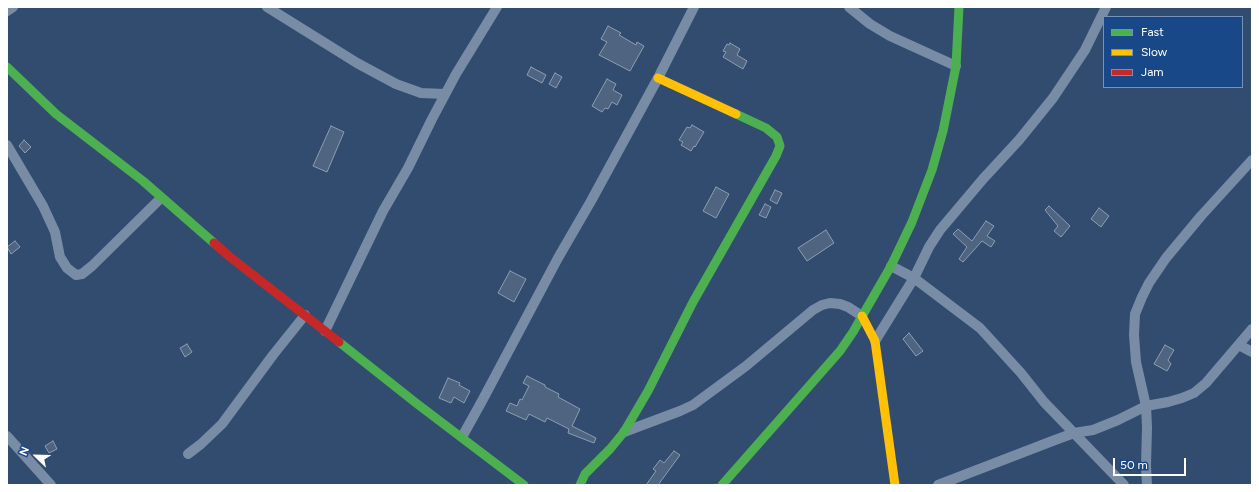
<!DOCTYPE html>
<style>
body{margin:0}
#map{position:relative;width:1259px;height:492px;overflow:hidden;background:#324c70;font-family:Figtree,sans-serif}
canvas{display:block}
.frame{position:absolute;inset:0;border:8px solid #fff;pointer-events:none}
.legend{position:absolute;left:1103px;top:16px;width:140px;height:72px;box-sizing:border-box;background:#194889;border:1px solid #7591b8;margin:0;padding:5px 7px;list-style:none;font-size:12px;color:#fff}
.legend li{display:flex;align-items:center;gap:8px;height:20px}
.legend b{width:20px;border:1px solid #7591b8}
.north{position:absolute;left:16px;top:436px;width:40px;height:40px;-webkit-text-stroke:3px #194889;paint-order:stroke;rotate:293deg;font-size:11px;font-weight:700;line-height:16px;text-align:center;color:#fff}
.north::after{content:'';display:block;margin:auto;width:14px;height:18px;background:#fff;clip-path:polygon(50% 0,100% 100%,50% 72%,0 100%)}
.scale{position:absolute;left:1113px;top:458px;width:73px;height:18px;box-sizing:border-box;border:2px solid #fff;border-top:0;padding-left:5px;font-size:12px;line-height:14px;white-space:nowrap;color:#fff;-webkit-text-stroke:3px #194889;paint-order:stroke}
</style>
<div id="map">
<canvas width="1259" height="492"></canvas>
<div class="frame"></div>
<ul class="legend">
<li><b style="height:5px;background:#4caf50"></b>Fast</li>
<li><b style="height:5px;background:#ffc107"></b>Slow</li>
<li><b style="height:5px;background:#c62828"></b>Jam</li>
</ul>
<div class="north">N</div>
<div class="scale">50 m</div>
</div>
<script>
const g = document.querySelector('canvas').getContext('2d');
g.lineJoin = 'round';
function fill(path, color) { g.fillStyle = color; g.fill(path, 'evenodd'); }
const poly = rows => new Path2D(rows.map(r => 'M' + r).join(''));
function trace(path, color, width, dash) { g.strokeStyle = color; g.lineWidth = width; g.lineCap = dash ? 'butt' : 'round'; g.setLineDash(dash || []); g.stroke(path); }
const building = poly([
 [608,26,621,33,619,35,636,45,637,42,644,46,630,71,599,55,607,42,601,39,608,26],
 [730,43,740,49,737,55,747,61,743,69,723,57,726,52,723,51,727,44,729,45,730,43],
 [531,67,546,75,542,83,527,75,531,67],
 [555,73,562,77,556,88,549,84,555,73],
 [607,79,616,84,613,90,622,95,617,105,612,102,608,109,605,108,602,112,592,106,607,79],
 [692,125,704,132,695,147,694,146,691,151,681,145,683,142,679,140,687,127,690,128,692,125],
 [331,126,344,132,327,172,313,166,331,126],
 [24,140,31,147,25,153,19,146,24,140],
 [716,187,729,194,716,218,703,211,716,187],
 [775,190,782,193,777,204,770,200,775,190],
 [765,204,771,207,766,218,759,215,765,204],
 [1049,206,1070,226,1061,237,1054,231,1058,226,1045,210,1049,206],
 [1099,208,1109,216,1101,227,1091,219,1099,208],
 [986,221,994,226,987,236,995,241,991,247,982,241,963,262,959,259,967,247,953,234,958,229,972,241,986,221],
 [826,230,834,243,807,261,798,248,826,230],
 [15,241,20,247,11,254,7,247,15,241],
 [510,271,526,279,514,302,498,293,510,271],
 [909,333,923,351,916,356,903,339,909,333],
 [187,344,192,352,185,357,180,348,187,344],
 [1165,345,1174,350,1168,360,1171,364,1167,371,1154,364,1165,345],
 [527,376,545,385,545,387,559,394,558,397,580,409,572,426,596,438,594,443,568,433,569,429,547,418,545,422,529,414,526,420,506,411,510,403,517,406,520,399,522,400,529,386,523,383,527,376],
 [448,378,460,383,459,385,470,391,464,403,454,397,451,403,439,398,448,378],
 [53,441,57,449,49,453,45,446,53,441],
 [674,451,680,455,658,485,646,485,656,471,653,469,660,460,664,463,674,451]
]);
const street = poly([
 [267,7,357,63,396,84,421,93,445,94],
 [849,7,870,24,890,36,956,66],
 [7,11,13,7],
 [7,145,43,206,55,232,60,257,67,268,76,275,82,274,92,266,161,198],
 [891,266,914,278,980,328,1021,373,1044,402,1124,485],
 [325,331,383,211,408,168,432,119,456,74,497,7],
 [875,341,914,278,929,247,940,230,983,179,1019,140,1053,98,1085,50,1106,7],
 [1239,345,1252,352],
 [624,432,680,411,693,405,746,366,813,310,822,305,830,303,840,304,848,307,862,316],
 [7,436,51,485],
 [462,437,482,401,558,258,591,201,658,78,694,7],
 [188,454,201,444,222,424,273,355,305,315],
 [938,485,1055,440,1074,433,1093,430,1118,420,1146,406,1168,402,1182,398,1194,393,1206,383,1252,329],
 [1147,485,1146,466,1147,427,1146,406,1136,362,1134,335,1135,314,1142,297,1149,283,1166,258,1201,216,1252,160]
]);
const fast = poly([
 [7,67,56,114,143,181,214,243],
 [339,342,416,403,524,485],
 [580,485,585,474,610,449,624,432,648,391,693,302,776,156,780,146,777,137,766,128,736,114],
 [722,485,840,351,853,332,891,266,912,222,932,170,943,131,956,66,959,7]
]);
const slow = poly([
 [658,78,736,114],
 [862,316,875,341,895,485]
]);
const jam = poly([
 [214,243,230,257,339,342]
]);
fill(building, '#4f6480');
trace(building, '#8d9db3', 1);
trace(street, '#798ca5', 10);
trace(fast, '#4caf50', 9);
trace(slow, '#ffc107', 9);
trace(jam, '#c62828', 9);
</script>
